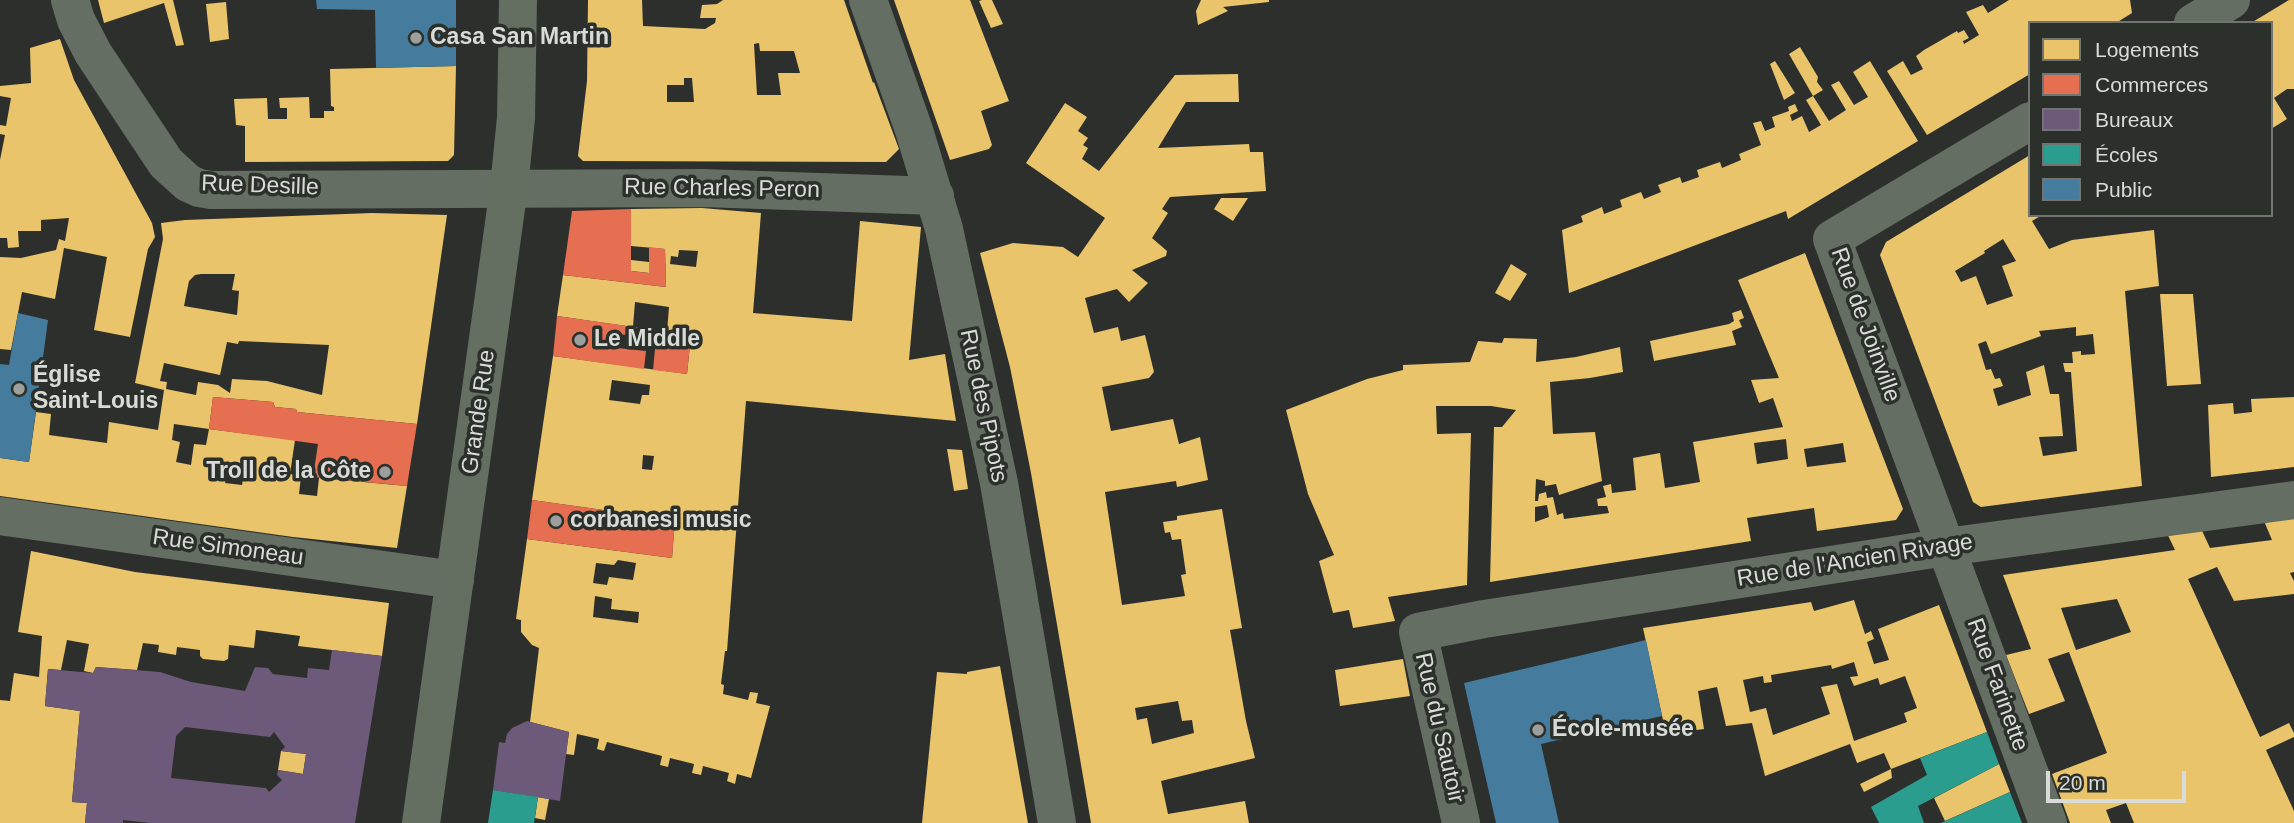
<!DOCTYPE html>
<meta charset="utf-8">
<style>
body{margin:0}
#map{position:relative;width:2294px;height:823px;overflow:hidden;background:#2d2f2c;font-family:Helvetica,sans-serif}
canvas{display:block}
.legend{position:absolute;left:2028px;top:21px;width:245px;height:196px;box-sizing:border-box;background:#2c302b;border:2px solid #717470;margin:0;padding:9px 12px;list-style:none;font-size:21px;color:#d8dbd8}
.legend li{display:flex;align-items:center;gap:14px;height:35px}
.legend b{width:35px;border:2px solid #717470}
.scale{position:absolute;left:2046px;top:771px;width:140px;height:32px;box-sizing:border-box;border:4px solid #d8dbd8;border-top:0;padding-left:9px;font-size:21px;line-height:24px;white-space:nowrap;color:#d8dbd8;-webkit-text-stroke:5px #2c302b;paint-order:stroke}
</style>
<div id="map">
<canvas width="2294" height="823"></canvas>
<ul class="legend">
<li><b style="height:19px;background:#e9c46a"></b>Logements</li>
<li><b style="height:19px;background:#e76f51"></b>Commerces</li>
<li><b style="height:19px;background:#6d597a"></b>Bureaux</li>
<li><b style="height:19px;background:#2a9d8f"></b>Écoles</li>
<li><b style="height:19px;background:#457b9d"></b>Public</li>
</ul>
<div class="scale">20 m</div>
</div>
<script>
const g = document.querySelector('canvas').getContext('2d');
g.lineJoin = 'round';
function fill(path, color) { g.fillStyle = color; g.fill(path, 'evenodd'); }
const poly = rows => new Path2D(rows.map(r => 'M' + r).join(''));
function trace(path, color, width, dash) { g.strokeStyle = color; g.lineWidth = width; g.lineCap = dash ? 'butt' : 'round'; g.setLineDash(dash || []); g.stroke(path); }
function write(font, color, halo, rows, align = 'center') {
  g.font = font + ' Helvetica,sans-serif'; g.lineWidth = 7; g.setLineDash([]); g.textBaseline = 'middle'; g.strokeStyle = halo; g.fillStyle = color; for (const [text, x, y, turn = 0] of rows) {
    g.save(); g.translate(x, y); g.rotate((+turn || 0) * Math.PI / 180); g.textAlign = isNaN(turn) ? turn : align; if (halo) g.strokeText(text, 0, 0); g.fillText(text, 0, 0); g.restore();
  }
}
const homes = poly([
 [98,0,173,0,184,45,176,46,164,3,104,23],
 [588,0,642,0,643,26,705,29,715,23,716,18,700,18,702,5,717,4,723,0,844,0,873,83,874,82,899,149,886,162,583,161,578,156,587,81],
 [759,43,760,51,794,51,800,73,778,73,781,95,757,95,754,44],
 [684,78,692,78,694,102,667,102,667,85,684,85],
 [894,0,970,0,1009,101,981,111,992,145,989,149,950,160],
 [982,0,992,0,1003,24,991,28,979,1],
 [1201,0,1269,0,1269,2,1223,7,1228,11,1198,25,1196,11],
 [2009,0,2130,0,2132,13,2116,23,2030,23,2030,74,1927,135,1887,71,1903,61,1911,75,1923,69,1916,56,1924,50,1957,31,1958,33,1964,30,1969,38,1963,41,1964,44,1979,35,1966,12,1983,5,1988,13],
 [2289,0,2294,0,2294,89,2287,89,2274,98,2287,119,2271,129,2271,23,2251,23],
 [226,2,229,39,210,42,206,4],
 [60,39,74,80,152,223,155,237,148,249,130,337,94,330,107,257,64,248,55,299,22,292,11,350,0,349,0,257,21,258,56,250,59,239,65,241,69,218,41,220,41,231,18,231,19,247,8,248,7,238,0,238,0,160,5,135,0,134,0,125,6,126,11,98,0,96,0,86,31,83,30,48],
 [1800,47,1818,77,1817,82,1823,90,1813,96,1789,54],
 [1775,61,1795,93,1784,100,1770,64],
 [1870,61,1918,141,1788,219,1786,211,1569,293,1562,230,1583,222,1581,216,1602,207,1604,214,1622,207,1620,200,1641,192,1644,199,1661,192,1658,185,1680,177,1682,183,1699,177,1697,170,1720,162,1722,168,1741,160,1739,154,1761,145,1753,123,1761,121,1765,131,1775,127,1772,117,1789,111,1788,107,1795,104,1798,111,1790,115,1792,121,1802,116,1809,132,1821,125,1806,100,1813,96,1829,121,1846,110,1831,85,1839,81,1854,105,1868,97,1853,72],
 [456,66,454,155,448,161,245,162,245,126,236,125,234,99,267,98,268,119,287,119,287,108,280,108,279,98,309,97,310,118,324,118,324,111,334,111,334,107,331,106,330,69],
 [1238,74,1239,102,1186,102,1158,148,1249,144,1250,152,1263,152,1266,191,1170,197,1162,209,1168,213,1152,238,1167,251,1166,256,1132,270,1148,283,1129,302,1117,289,1085,298,1094,333,1118,327,1121,341,1145,335,1154,372,1149,378,1102,387,1111,431,1173,419,1179,444,1200,437,1208,480,1177,487,1176,481,1105,492,1122,605,1185,596,1181,575,1186,574,1181,539,1172,540,1170,532,1165,533,1163,522,1177,520,1177,516,1222,509,1242,628,1230,630,1246,721,1255,758,1161,781,1168,814,1245,801,1249,823,1091,823,1031,473,1010,367,980,253,1013,243,1063,247,1078,257,1105,218,1026,163,1065,103,1087,117,1078,131,1088,138,1083,145,1088,148,1082,159,1099,171,1175,75],
 [1178,701,1182,721,1192,720,1194,733,1152,744,1147,718,1137,720,1135,708],
 [2030,155,2030,215,2042,215,2032,221,2049,249,2072,240,2154,230,2159,286,2125,291,2142,486,1981,507,1973,502,1880,255,1886,242],
 [2003,239,2016,261,2002,266,2013,296,1987,305,1976,276,1961,282,1955,271,1985,253,1984,251],
 [2076,327,2076,336,2093,334,2095,354,2081,355,2081,351,2072,352,2073,363,2063,363,2065,372,2071,372,2077,451,2043,456,2039,437,2063,436,2059,394,2050,394,2044,365,2026,372,2031,395,1998,406,1993,389,2003,386,2000,378,1995,379,1991,369,1986,370,1978,344,1986,341,1991,354,2041,336,2039,331],
 [1221,198,1248,198,1233,221,1214,209],
 [702,208,761,213,753,313,852,321,860,221,921,227,909,360,945,354,956,421,746,401,727,651,725,651,721,684,724,685,723,694,748,700,750,692,758,693,756,703,770,706,751,778,737,774,735,784,727,781,729,773,703,766,701,775,692,773,694,764,670,758,668,767,660,765,662,756,607,742,604,751,597,749,599,739,577,734,574,755,566,754,569,732,530,722,539,648,532,645,521,632,521,620,516,619,527,539,672,558,675,520,532,500,553,356,687,374,691,335,667,332,669,307,635,302,633,327,557,316,563,275,666,287,665,249,631,246,631,209],
 [679,250,698,251,696,267,670,264,671,256,678,257],
 [612,380,650,385,649,395,642,395,640,404,609,400],
 [643,455,654,456,652,470,642,469],
 [618,560,636,563,633,580,609,577,607,585,593,583,596,563,614,565],
 [595,596,612,599,611,609,639,612,638,623,593,617],
 [372,213,447,215,417,424,297,412,296,409,275,407,273,402,213,397,209,429,174,424,172,440,180,442,176,462,191,465,194,444,206,445,209,429,295,440,290,474,301,476,299,494,317,496,319,478,407,486,397,548,293,537,0,496,0,458,29,462,36,412,51,414,49,435,107,443,109,422,158,430,164,390,135,383,163,239,161,223,185,220],
 [201,274,235,274,232,290,239,291,237,315,184,306,189,281,195,275],
 [239,341,329,345,322,395,267,381,232,379,230,393,218,385,198,382,196,395,166,389,167,382,160,381,164,363,220,375,227,342,238,344],
 [235,464,245,466,242,485,225,483,227,471,234,472],
 [1805,253,1903,509,1896,520,1817,531,1814,508,1747,518,1751,541,1490,582,1494,427,1502,427,1516,410,1491,406,1436,406,1437,434,1471,433,1467,585,1388,597,1395,621,1353,628,1349,610,1333,613,1319,561,1334,555,1308,494,1286,410,1367,379,1403,370,1403,365,1470,362,1478,341,1502,343,1504,338,1537,339,1536,362,1576,357,1620,347,1623,372,1590,378,1550,382,1553,434,1595,432,1602,481,1559,495,1556,484,1545,486,1545,481,1536,479,1535,501,1538,501,1539,494,1546,492,1547,498,1553,497,1557,515,1563,513,1564,519,1609,513,1607,506,1598,506,1597,499,1606,497,1603,486,1611,484,1612,493,1636,490,1633,458,1660,453,1665,488,1700,482,1693,442,1783,427,1773,398,1759,403,1751,380,1779,378,1738,280],
 [1786,439,1788,459,1757,464,1754,443],
 [1843,443,1846,462,1807,467,1804,449],
 [1547,505,1549,517,1535,522,1535,507],
 [631,260,649,262,649,273,631,271],
 [1511,264,1527,274,1510,301,1495,293],
 [2160,294,2193,294,2201,384,2167,386],
 [1741,310,1744,318,1739,320,1742,327,1732,331,1736,345,1654,361,1650,341,1729,324,1734,321,1732,313],
 [2294,397,2294,467,2211,477,2208,405,2233,403,2234,414,2252,412,2251,399],
 [947,449,962,450,968,489,954,491],
 [2294,509,2294,572,2290,573,2294,581,2294,594,2234,601,2217,567,2188,579,2260,737,2289,723,2294,733,2294,737,2266,750,2294,811,2294,823,2134,823,2126,803,2106,810,2111,823,2070,823,2052,774,2107,753,2069,652,2048,659,2065,701,2029,714,2006,655,2031,649,2003,575,2175,550,2164,527,2198,522,2210,548,2272,540,2261,514],
 [2117,599,2131,632,2076,650,2061,608],
 [31,551,135,572,389,603,382,656,298,646,300,636,256,630,254,648,229,645,228,659,224,661,203,659,200,656,200,650,177,647,176,655,158,652,159,645,143,643,137,670,96,667,93,673,84,671,89,644,67,640,61,670,48,669,45,706,80,711,72,802,87,803,85,823,0,823,0,700,10,701,14,673,39,677,42,636,18,632],
 [1854,600,1865,634,1871,631,1874,639,1867,642,1874,664,1889,660,1878,629,1939,605,1987,732,1891,769,1884,753,1857,763,1850,744,1765,776,1752,723,1726,726,1717,687,1698,691,1704,729,1666,734,1643,628,1811,602,1814,611],
 [1854,662,1858,676,1850,677,1854,686,1878,678,1880,685,1905,676,1917,708,1904,713,1907,722,1854,741,1837,684,1821,687,1830,714,1773,735,1766,708,1750,712,1743,680,1763,676,1764,683,1772,682,1771,675,1831,665,1832,669],
 [1403,659,1410,696,1340,706,1335,670],
 [1000,666,1028,823,922,823,937,672,967,674,967,672],
 [281,751,306,754,303,774,278,770],
 [1999,764,2010,792,1945,821,1934,798],
 [1891,769,1892,778,1864,792,1860,784],
 [538,797,549,799,545,820,535,818]
]);
const shops = poly([
 [631,209,631,271,649,273,649,247,665,249,666,287,563,275,572,211],
 [557,316,691,335,687,374,653,370,656,339,619,334,617,348,646,351,644,369,553,356],
 [213,397,273,402,275,407,296,409,297,412,417,424,407,486,313,477,318,444,209,429],
 [532,500,675,520,672,558,527,539]
]);
const offices = poly([
 [332,650,382,656,355,823,150,823,123,820,123,823,85,823,87,803,72,802,80,711,45,706,48,669,93,673,96,667,160,672,191,682,245,691,255,667,268,668,273,674,307,678,308,668,329,670],
 [185,727,270,737,274,732,285,747,281,751,306,754,303,774,278,770,277,775,282,780,269,792,266,788,171,778,176,736],
 [527,721,569,732,560,801,493,790,499,742,505,743,507,734,512,728]
]);
const schools = poly([
 [1987,732,1999,764,1918,806,1924,823,1879,823,1871,807,1927,775,1920,758],
 [493,790,538,797,534,823,488,823],
 [2010,792,2022,823,1941,823]
]);
const public = poly([
 [316,0,456,0,456,66,376,68,375,10,317,9],
 [18,313,48,320,29,462,0,458,0,364,9,365],
 [1646,640,1662,716,1541,744,1559,823,1496,823,1464,683]
]);
const minor = poly([
 [70,0,76,20,93,53,166,163,188,183,199,188,211,190,703,188,935,196],
 [868,0,914,130,944,229,999,483,1057,823],
 [2193,23,2231,0],
 [2030,121,1832,239,2048,823],
 [0,516,455,580],
 [1461,823,1418,632,1484,619,1946,547,2294,500]
]);
const major = poly([
 [421,823,509,187,516,118,518,0]
]);
const markers = [
 [416,38,7,"#9c9f9c"],
 [580,340,7,"#9c9f9c"],
 [19,389,7,"#9c9f9c"],
 [385,472,7,"#9c9f9c"],
 [556,521,7,"#9c9f9c"],
 [1538,730,7,"#9c9f9c"]
];
const poiNames = [
 ["Casa San Martin",430,38],
 ["Le Middle",594,340],
 ["Église",33,376],
 ["Saint-Louis",33,402],
 ["Troll de la Côte",371,472,"right"],
 ["corbanesi music",570,521],
 ["École-musée",1552,730]
];
const streetNames = [
 ["Rue Desille",260,186,2],
 ["Rue Charles Peron",722,189,1],
 ["Rue de Joinville",1865,325,70],
 ["Rue des Pipots",983,406,78],
 ["Grande Rue",479,412,-82],
 ["Rue Simoneau",228,548,8],
 ["Rue de l'Ancien Rivage",1855,561,-9],
 ["Rue Farinette",1997,685,70],
 ["Rue du Sautoir",1439,728,77]
];
fill(homes, '#e9c46a');
fill(shops, '#e76f51');
fill(offices, '#6d597a');
fill(schools, '#2a9d8f');
fill(public, '#457b9d');
trace(minor, '#646e62', 38);
trace(major, '#646f62', 38);
for (const [x, y, r, color] of markers) { const dot = new Path2D(); dot.arc(x, y, r, 0, 2 * Math.PI); g.fillStyle = color; g.fill(dot); trace(dot, '#2c302b', 2.5); }
write('bold 23px', '#d8dbd8', '#2c302b', poiNames, 'left');
write('23px', '#d8dbd8', '#2c302b', streetNames);
</script>
